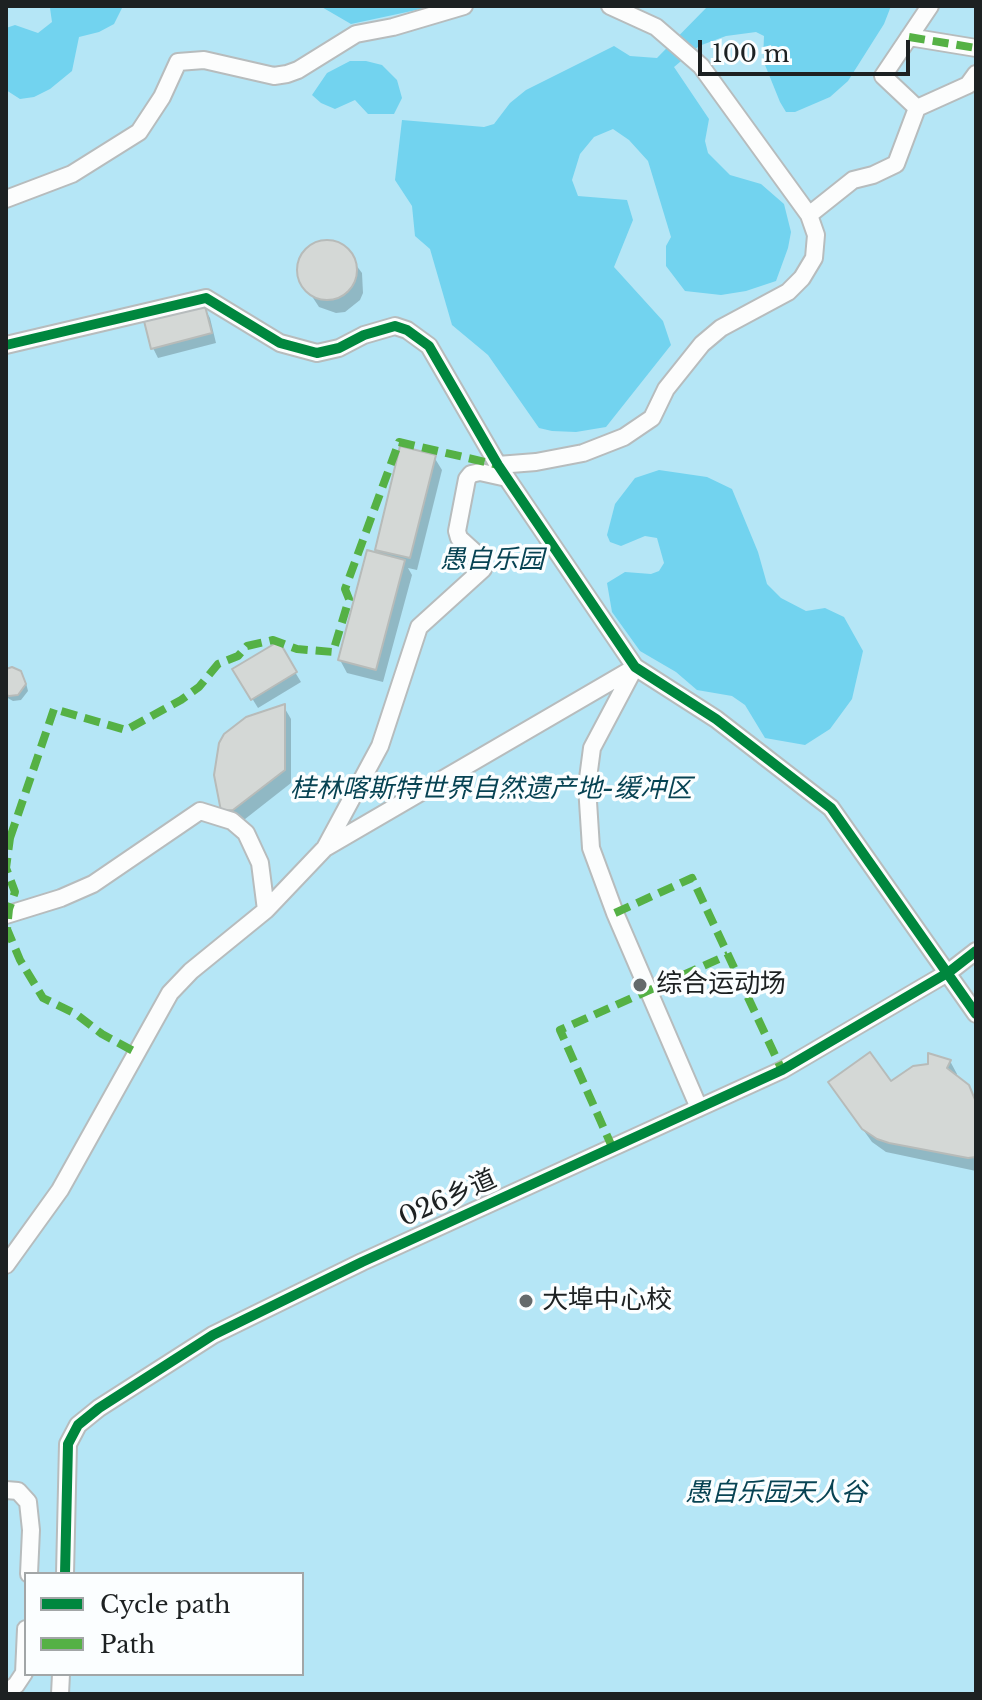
<!DOCTYPE html>
<meta charset="utf-8">
<style>
body{margin:0}
#map{position:relative;width:982px;height:1700px;overflow:hidden;background:#eaf1f2;font-family:"Libre Baskerville",serif}
canvas{display:block}
.frame{position:absolute;inset:0;border:8px solid #1d2122;pointer-events:none}
.legend{position:absolute;left:24px;top:1572px;width:280px;height:104px;box-sizing:border-box;background:#fbfeff;border:2px solid #a2a6a7;margin:0;padding:10px 14px;list-style:none;font-size:24px;color:#1d2122}
.legend li{display:flex;align-items:center;gap:16px;height:40px}
.legend b{width:40px;border:2px solid #a2a6a7}
.scale{position:absolute;left:698px;top:40px;width:212px;height:36px;box-sizing:border-box;border:4px solid #1d2122;border-top:0;padding-left:10px;font-size:24px;line-height:28px;white-space:nowrap;color:#1d2122;-webkit-text-stroke:6px #fbfeff;paint-order:stroke}
</style>
<div id="map">
<canvas width="982" height="1700"></canvas>
<div class="frame"></div>
<ul class="legend">
<li><b style="height:10px;background:#00873e"></b>Cycle path</li>
<li><b style="height:10px;background:#55b145"></b>Path</li>
</ul>
<div class="scale">100 m</div>
</div>
<script>
const g = document.querySelector('canvas').getContext('2d');
g.lineJoin = 'round';
function fill(path, color) { g.fillStyle = color; g.fill(path, 'evenodd'); }
const poly = rows => new Path2D(rows.map(r => 'M' + r).join(''));
function trace(path, color, width, dash) { g.strokeStyle = color; g.lineWidth = width; g.lineCap = dash ? 'butt' : 'round'; g.setLineDash(dash || []); g.stroke(path); }
function write(font, color, halo, rows, align = 'center') {
  g.font = font + ' "Libre Baskerville","Noto Sans SC",serif'; g.lineWidth = 7; g.setLineDash([]); g.textBaseline = 'middle'; g.strokeStyle = halo; g.fillStyle = color; for (const [text, x, y, turn = 0] of rows) {
    g.save(); g.translate(x, y); g.rotate((+turn || 0) * Math.PI / 180); g.textAlign = isNaN(turn) ? turn : align; if (halo) g.strokeText(text, 0, 0); g.fillText(text, 0, 0); g.restore();
  }
}
const green = poly([
 [6,6,976,6,976,1694,6,1694],
 [26,1574,302,1574,302,1674,26,1674]
]);
const water = poly([
 [53,6,123,6,114,24,99,32,79,37,72,71,50,89,34,97,20,99,6,90,6,28,15,25,38,33,52,22,50,8],
 [320,6,435,6,351,24],
 [708,6,891,6,884,24,848,81,830,97,795,112,786,112,780,102,763,60,764,36,756,32,726,36,699,46,674,67,709,119,705,141,708,153,730,175,761,184,784,204,791,232,788,248,776,281,746,291,721,295,685,291,666,266,666,246,671,237,648,161,629,140,613,129,594,137,580,154,572,180,578,196,627,200,633,220,614,267,663,321,671,345,606,427,576,432,552,431,539,428,488,355,452,325,430,249,415,236,412,206,395,180,402,120,484,127,494,124,510,103,526,90,614,46,630,56,657,58],
 [350,61,366,61,382,65,397,80,402,98,394,114,368,114,355,100,335,109,321,103,312,95,327,73],
 [659,470,707,477,732,489,758,552,767,584,781,598,806,611,825,608,844,617,863,651,852,699,830,729,805,745,765,738,745,705,732,696,697,690,676,672,640,651,612,612,607,583,625,572,651,574,659,571,664,563,657,538,645,536,621,546,610,542,607,535,615,504,635,478]
]);
const shadow = poly([
 [322,242,341,245,362,273,363,293,360,300,345,312,336,313,319,307,300,278,301,260,313,245],
 [204,308,210,318,216,343,158,358,153,348],
 [434,457,442,470,417,570,408,568,412,575,383,682,347,673,340,660,381,556,377,549],
 [278,644,301,682,258,708,234,669],
 [6,672,22,676,26,683,28,691,21,700,13,701,6,697],
 [284,707,291,719,291,783,240,823,223,810,216,775,217,753,225,736],
 [950,1061,957,1074,956,1077,968,1086,976,1100,976,1171,886,1152,872,1142,838,1095,890,1084]
]);
const building = poly([
 '297 270a30 30 0 1 1 60 0a30 30 0 1 1-60 0Z',
 [205,306,212,333,151,349,144,321,205,306],
 [400,446,436,455,410,558,375,550,400,446],
 [367,550,405,560,376,670,338,660,367,550],
 [279,641,297,672,251,700,232,669,279,641],
 [12,667,21,671,26,684,18,695,9,696,6,695,6,669,12,667],
 [285,704,285,770,233,810,221,811,214,775,219,743,224,734,246,717,285,704],
 [870,1052,891,1081,913,1066,928,1064,928,1053,951,1060,947,1068,969,1085,976,1102,976,1157,968,1158,889,1143,877,1139,862,1129,828,1082,870,1052]
]);
const minor = poly([
 [909,37,976,48],
 [917,108,968,85,976,74],
 [6,199,72,174,139,132,162,97,178,62,204,60,274,76,287,74,298,70,356,34,393,27,464,6],
 [809,215,853,180,873,175,896,164,917,108,883,76,930,6],
 [6,345,206,298,280,343,317,353,339,348,364,335,395,326,407,330,429,346,498,465,635,667,716,719,831,808,976,1014],
 [498,465,536,462,583,453,624,437,652,418,666,389,702,344,721,328,788,292,802,278,814,258,816,235,809,215,701,66,656,27,610,6],
 [635,667,592,748,587,786,591,848,615,913,699,1108],
 [325,848,634,668],
 [6,915,61,898,93,884,200,811,232,821,246,833,260,863,266,910],
 [6,1265,60,1190,170,993,191,971,266,910,325,848,380,746,419,627,483,569,481,558,459,538,457,531,467,479,471,474,480,472,507,478],
 [6,1490,18,1491,28,1502,31,1530,29,1574],
 [65,1574,68,1444,78,1425,99,1408,213,1335,362,1262,782,1070,949,972,976,951],
 [6,1692,16,1685,24,1673,26,1629],
 [60,1694,61,1674]
]);
const quiet = poly([
 [909,37,976,48],
 [6,837,10,838,6,868,15,892,9,909,7,929,20,960,43,998,76,1014,102,1034,137,1053],
 [10,838,54,709,126,730,181,700,199,687,218,664,238,656,247,646,273,640,297,649,333,652,349,599,345,589,399,442,498,465],
 [615,913,692,878,782,1070],
 [613,1149,560,1030,728,955]
]);
const cycleway = poly([
 [6,345,206,298,280,343,317,353,339,348,364,335,395,326,407,330,429,346,498,465,635,667,716,719,831,808,976,1014],
 [65,1574,68,1444,78,1425,99,1408,213,1335,362,1262,782,1070,949,972,976,951]
]);
const markers = [
 [640,985,8,"#656a6b"],
 [526,1301,8,"#656a6b"]
];
const parkNames = [
 ["愚自乐园",492,561],
 ["桂林喀斯特世界自然遗产地-缓冲区",491,790],
 ["愚自乐园天人谷",776,1494]
];
const poiNames = [
 ["综合运动场",656,985],
 ["大埠中心校",542,1301]
];
const streetNames = [
 ["026乡道",448,1199,-24]
];
fill(green, '#b5e6f6');
fill(water, '#72d3ef');
fill(shadow, '#0003');
fill(building, '#d4d8d6');
trace(building, '#b7bbb9', 2);
trace(minor, '#b7bcbd', 20);
trace(minor, '#fcfdfd', 16);
trace(quiet, '#55b145', 8, [16, 8]);
trace(cycleway, '#00873e', 10);
for (const [x, y, r, color] of markers) { const dot = new Path2D(); dot.arc(x, y, r, 0, 2 * Math.PI); g.fillStyle = color; g.fill(dot); trace(dot, '#fbfeff', 3); }
write('italic 26px', '#074353', '#fbfeff', parkNames);
write('26px', '#1d2122', '#fbfeff', poiNames, 'left');
write('26px', '#1d2122', '#fbfeff', streetNames);
</script>
